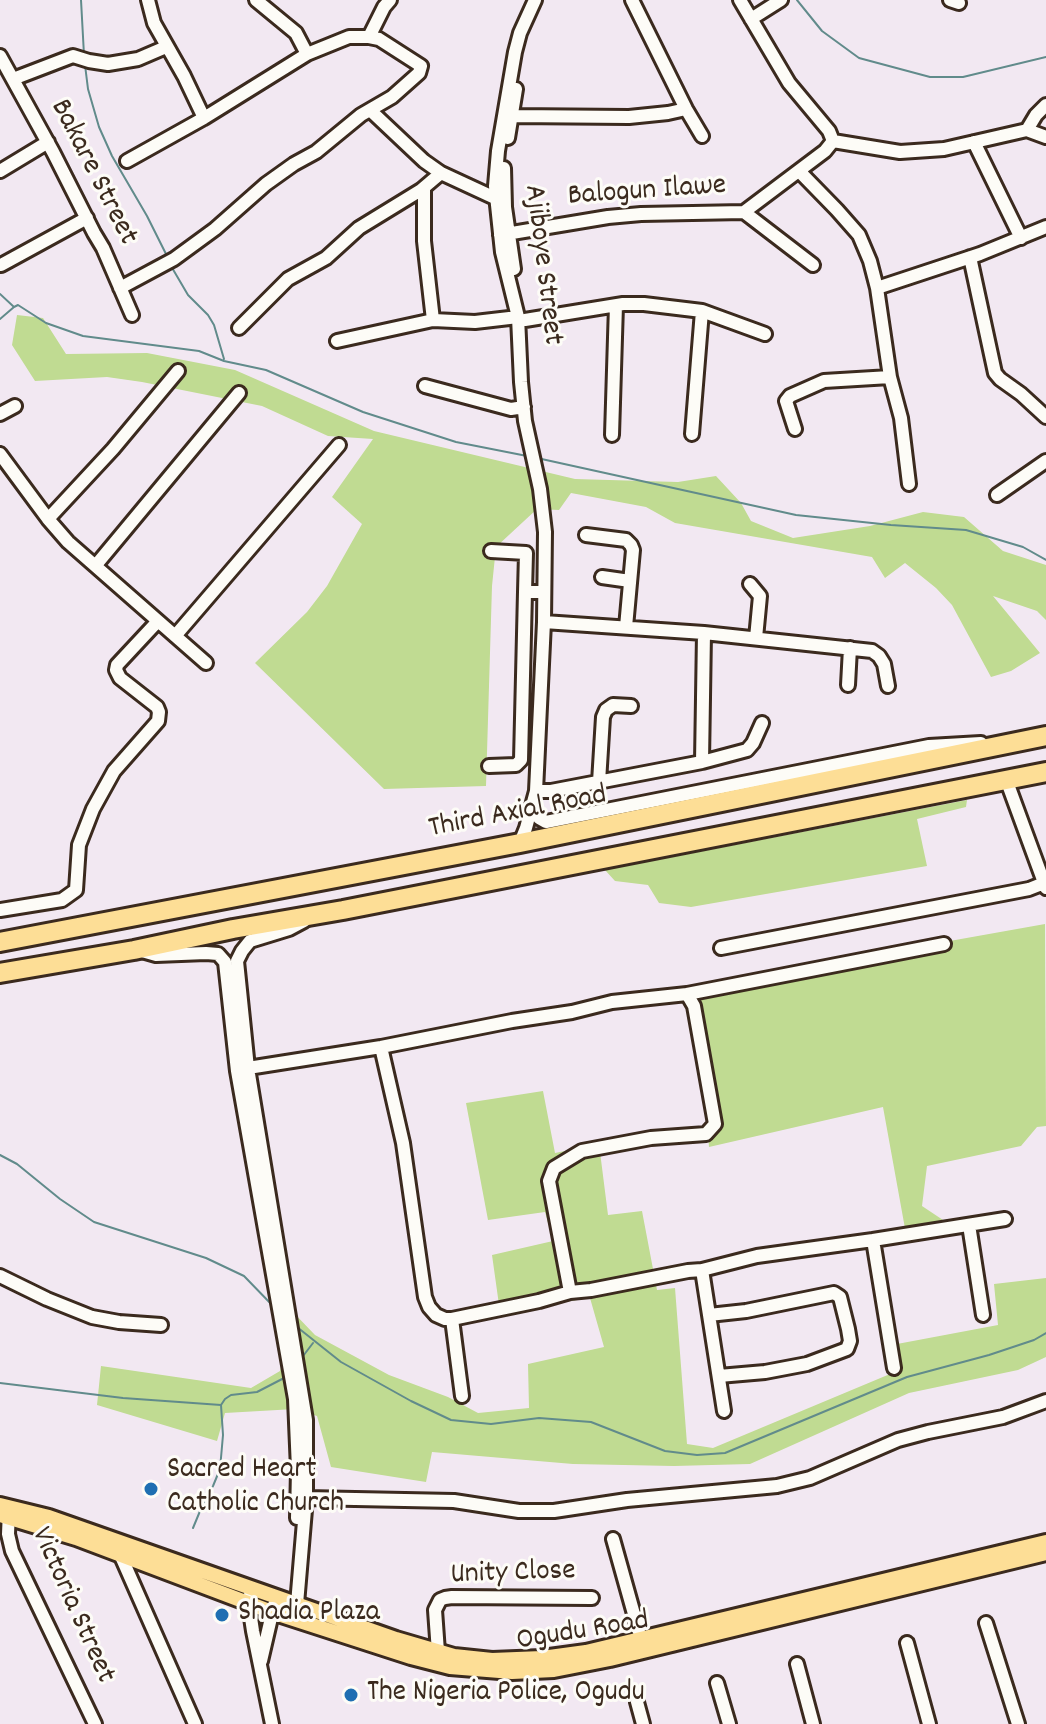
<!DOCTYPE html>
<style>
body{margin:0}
canvas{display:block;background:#f2e8f2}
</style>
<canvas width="1046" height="1724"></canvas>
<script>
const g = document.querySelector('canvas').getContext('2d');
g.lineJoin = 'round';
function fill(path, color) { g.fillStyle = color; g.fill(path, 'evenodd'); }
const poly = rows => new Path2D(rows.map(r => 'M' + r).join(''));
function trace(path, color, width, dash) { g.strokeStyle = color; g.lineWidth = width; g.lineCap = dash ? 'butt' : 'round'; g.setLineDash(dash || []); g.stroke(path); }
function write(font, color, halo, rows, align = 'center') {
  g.font = font + ' Dekko,sans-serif'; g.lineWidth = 6; g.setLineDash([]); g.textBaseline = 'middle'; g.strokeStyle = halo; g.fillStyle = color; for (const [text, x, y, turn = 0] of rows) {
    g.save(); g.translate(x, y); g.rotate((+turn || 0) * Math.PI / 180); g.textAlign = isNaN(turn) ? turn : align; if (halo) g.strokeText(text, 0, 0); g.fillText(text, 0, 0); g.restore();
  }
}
const green = poly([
 [17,315,43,318,66,354,147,353,235,370,374,431,575,479,678,482,716,476,741,503,751,521,793,538,870,526,923,512,964,517,1003,551,1046,565,1046,620,1037,611,993,596,1040,653,1011,671,991,677,952,605,936,588,905,563,885,578,872,557,675,523,646,507,571,493,559,510,537,509,496,547,492,586,486,786,384,789,255,663,307,612,327,586,362,524,332,497,373,439,328,436,262,406,142,382,107,377,35,381,12,345],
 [967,800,966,807,917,819,927,866,691,907,659,903,648,885,615,881,605,870],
 [1045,924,1046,1126,1037,1127,1021,1146,927,1166,922,1206,952,1226,906,1234,883,1107,709,1147,707,1120,688,1012,692,987],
 [543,1091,555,1153,599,1144,608,1215,642,1211,657,1290,675,1288,687,1444,713,1448,902,1369,897,1344,998,1325,994,1284,1046,1278,1046,1357,1018,1370,909,1393,750,1464,674,1466,573,1464,432,1452,426,1482,331,1467,317,1416,295,1409,225,1413,217,1441,97,1405,101,1366,251,1388,280,1371,288,1342,275,1320,291,1310,315,1335,389,1375,448,1397,478,1413,529,1408,528,1364,604,1347,590,1298,500,1312,492,1255,553,1241,545,1212,488,1220,466,1103]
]);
const stream = poly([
 [81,0,84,55],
 [797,0,822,31,859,58,930,77,963,77,1046,57],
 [85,65,88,89,99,127,112,156,147,216,167,256],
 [171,266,188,295,208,315,214,325,224,359],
 [0,294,14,307,18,305,46,323,83,336,199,351,224,361,266,370,363,412,456,442,527,456],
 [0,319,14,307],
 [537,458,796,515,891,525,966,530,1023,547,1046,560],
 [0,1155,17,1164,60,1199,94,1222,206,1258,244,1276,274,1307],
 [297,1327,341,1362,411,1401,451,1420,491,1424,539,1418,591,1422,665,1451,697,1455,725,1453,907,1377,989,1355,1034,1340,1046,1333],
 [300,1360,313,1343],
 [0,1383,123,1398,221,1405],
 [193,1528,205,1499,213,1486,220,1469,223,1435,221,1405,225,1399,231,1395,257,1392,286,1377]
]);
const minor = poly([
 [148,0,154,23,184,76,204,118],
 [256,0,296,33,307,54],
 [632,0,686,109,702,136],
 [740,0,789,83,829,131,833,141],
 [950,0,959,3],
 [751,19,781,0],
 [369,37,384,7,390,0],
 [0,56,53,152,94,233,103,248,132,315],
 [13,79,73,56,89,61,108,64,138,59,166,47],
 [371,111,424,161,441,173,495,198],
 [512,116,629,117,668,113,686,109],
 [1027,130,1036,115,1046,105],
 [508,138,516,89],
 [974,142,1021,238],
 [504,168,505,207,514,269],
 [0,171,48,142],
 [799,171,837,210,859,235,870,261,877,288,890,377,901,418,909,484],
 [424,188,424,241,433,320],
 [744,212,813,265],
 [500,235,608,217,641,214,744,212,825,151,833,141,900,152,944,149,1027,130,1046,137],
 [970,257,995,373,1000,379,1021,394,1046,417],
 [1,265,87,218],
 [120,288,174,259,215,229,266,184,294,164,316,152,361,115,392,97,419,73,421,66,379,39,369,37,349,37,307,54,204,118,127,161],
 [877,288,980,254,1046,227],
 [525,320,623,304,644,304,702,311,765,334],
 [239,328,288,279,326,258,359,228,421,190,441,173],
 [337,341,433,320,475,322,518,317],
 [425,386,511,409,524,407],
 [0,414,15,406],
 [795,429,786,401,790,396,824,381,890,377],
 [692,434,702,311],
 [612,435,616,305],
 [0,454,48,519,68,542,206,663],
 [997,495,1046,461],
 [48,519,113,449,178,371],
 [586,535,626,540,631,545,633,550,626,627],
 [491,551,526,553,525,592],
 [96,565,239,393],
 [602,577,630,581],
 [750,584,760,596,756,638],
 [544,622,704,633,872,651,879,656,884,664,888,686],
 [175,636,339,445],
 [848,685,850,648],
 [702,762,704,633],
 [489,766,516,765,521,760,525,592,544,592],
 [1006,779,1046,888],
 [599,782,603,717,606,710,613,705,631,706],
 [536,791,551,791,702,762,747,750,753,743,762,723],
 [532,806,539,818,546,822,929,746,981,743],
 [520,843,526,828,536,791,544,622,545,532,540,489,525,421,521,382,518,317,502,252,495,186,498,151,515,52,520,33,535,0],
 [0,910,62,900,76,890,79,845,93,809,114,771,158,721,159,712,157,707,120,678,116,670,117,665,158,621],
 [721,948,1029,889,1044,883],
 [142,951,156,955,206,953,218,954,225,962,237,1071,295,1399,298,1469,297,1518],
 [687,994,944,944],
 [381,1047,403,1143,425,1297,429,1307,436,1315,445,1319,452,1319,539,1301,570,1292,591,1290,688,1271,702,1270,757,1256,873,1240],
 [237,1071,248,1068,381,1047,512,1021,572,1012,612,1002,687,994,694,1006,715,1124,706,1134,651,1138,582,1151,554,1168,549,1181,570,1292],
 [969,1225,983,1315],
 [702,1270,724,1411],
 [0,1276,47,1299,92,1317,119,1322,161,1325],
 [709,1315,746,1311,834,1293,840,1297,848,1329,850,1341,847,1349,807,1364,765,1372,719,1376],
 [452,1319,462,1396],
 [894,1368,873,1240,1005,1219],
 [306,1498,454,1501,519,1511,554,1511,627,1500,777,1486,810,1478,898,1440,928,1432,1003,1417,1046,1401],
 [9,1510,8,1534,12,1551,95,1724],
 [613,1539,641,1639],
 [120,1554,195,1724],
 [248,1598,253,1631,272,1724],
 [294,1611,297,1604,306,1498,306,1420,248,1068,237,961,242,951,250,941,289,929,304,921],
 [986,1623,1018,1724],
 [907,1643,929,1724],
 [438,1652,435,1610,440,1600,445,1598,452,1597,592,1598],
 [261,1661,274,1605],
 [797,1664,813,1724],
 [717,1683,729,1724],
 [637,1702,643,1724]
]);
const major = poly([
 [0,1505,49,1517,396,1639,454,1656,492,1660,542,1658,586,1652,1046,1542],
 [0,1515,76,1538,272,1612,411,1657,450,1667,512,1672,554,1670,610,1659,1046,1553]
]);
const highway = poly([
 [0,942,520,843,1046,736],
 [0,973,134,950,233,929,343,910,1046,772]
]);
const markers = [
 [151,1489,8,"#1f6fb2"],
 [222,1615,8,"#1f6fb2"],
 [351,1695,8,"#1f6fb2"]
];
const streetNames = [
 ["Bakare Street",92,173,63],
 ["Balogun Ilawe",647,193,-4],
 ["Ajiboye Street",541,265,83],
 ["Third Axial Road",518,814,-11],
 ["Unity Close",513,1575,-2],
 ["Victoria Street",71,1606,66],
 ["Ogudu Road",583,1633,-9]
];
const poiNames = [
 ["Sacred Heart",167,1472],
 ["Catholic Church",167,1506],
 ["Shadia Plaza",238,1615],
 ["The Nigeria Police, Ogudu",367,1695]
];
fill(green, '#c0db92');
trace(stream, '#618b8b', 2);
trace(minor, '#3b2a1e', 18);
trace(major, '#3b2a1e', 20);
trace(highway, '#3b2a1e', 24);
trace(minor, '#fdfcf7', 12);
trace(major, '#fdde96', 14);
trace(highway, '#fdde96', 18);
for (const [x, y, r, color] of markers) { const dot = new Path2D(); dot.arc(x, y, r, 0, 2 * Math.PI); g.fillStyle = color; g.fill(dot); trace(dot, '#fdfcf7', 3); }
write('30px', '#3b2a1e', '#fdfcf7', streetNames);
write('30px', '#3b2a1e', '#fdfcf7', poiNames, 'left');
</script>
